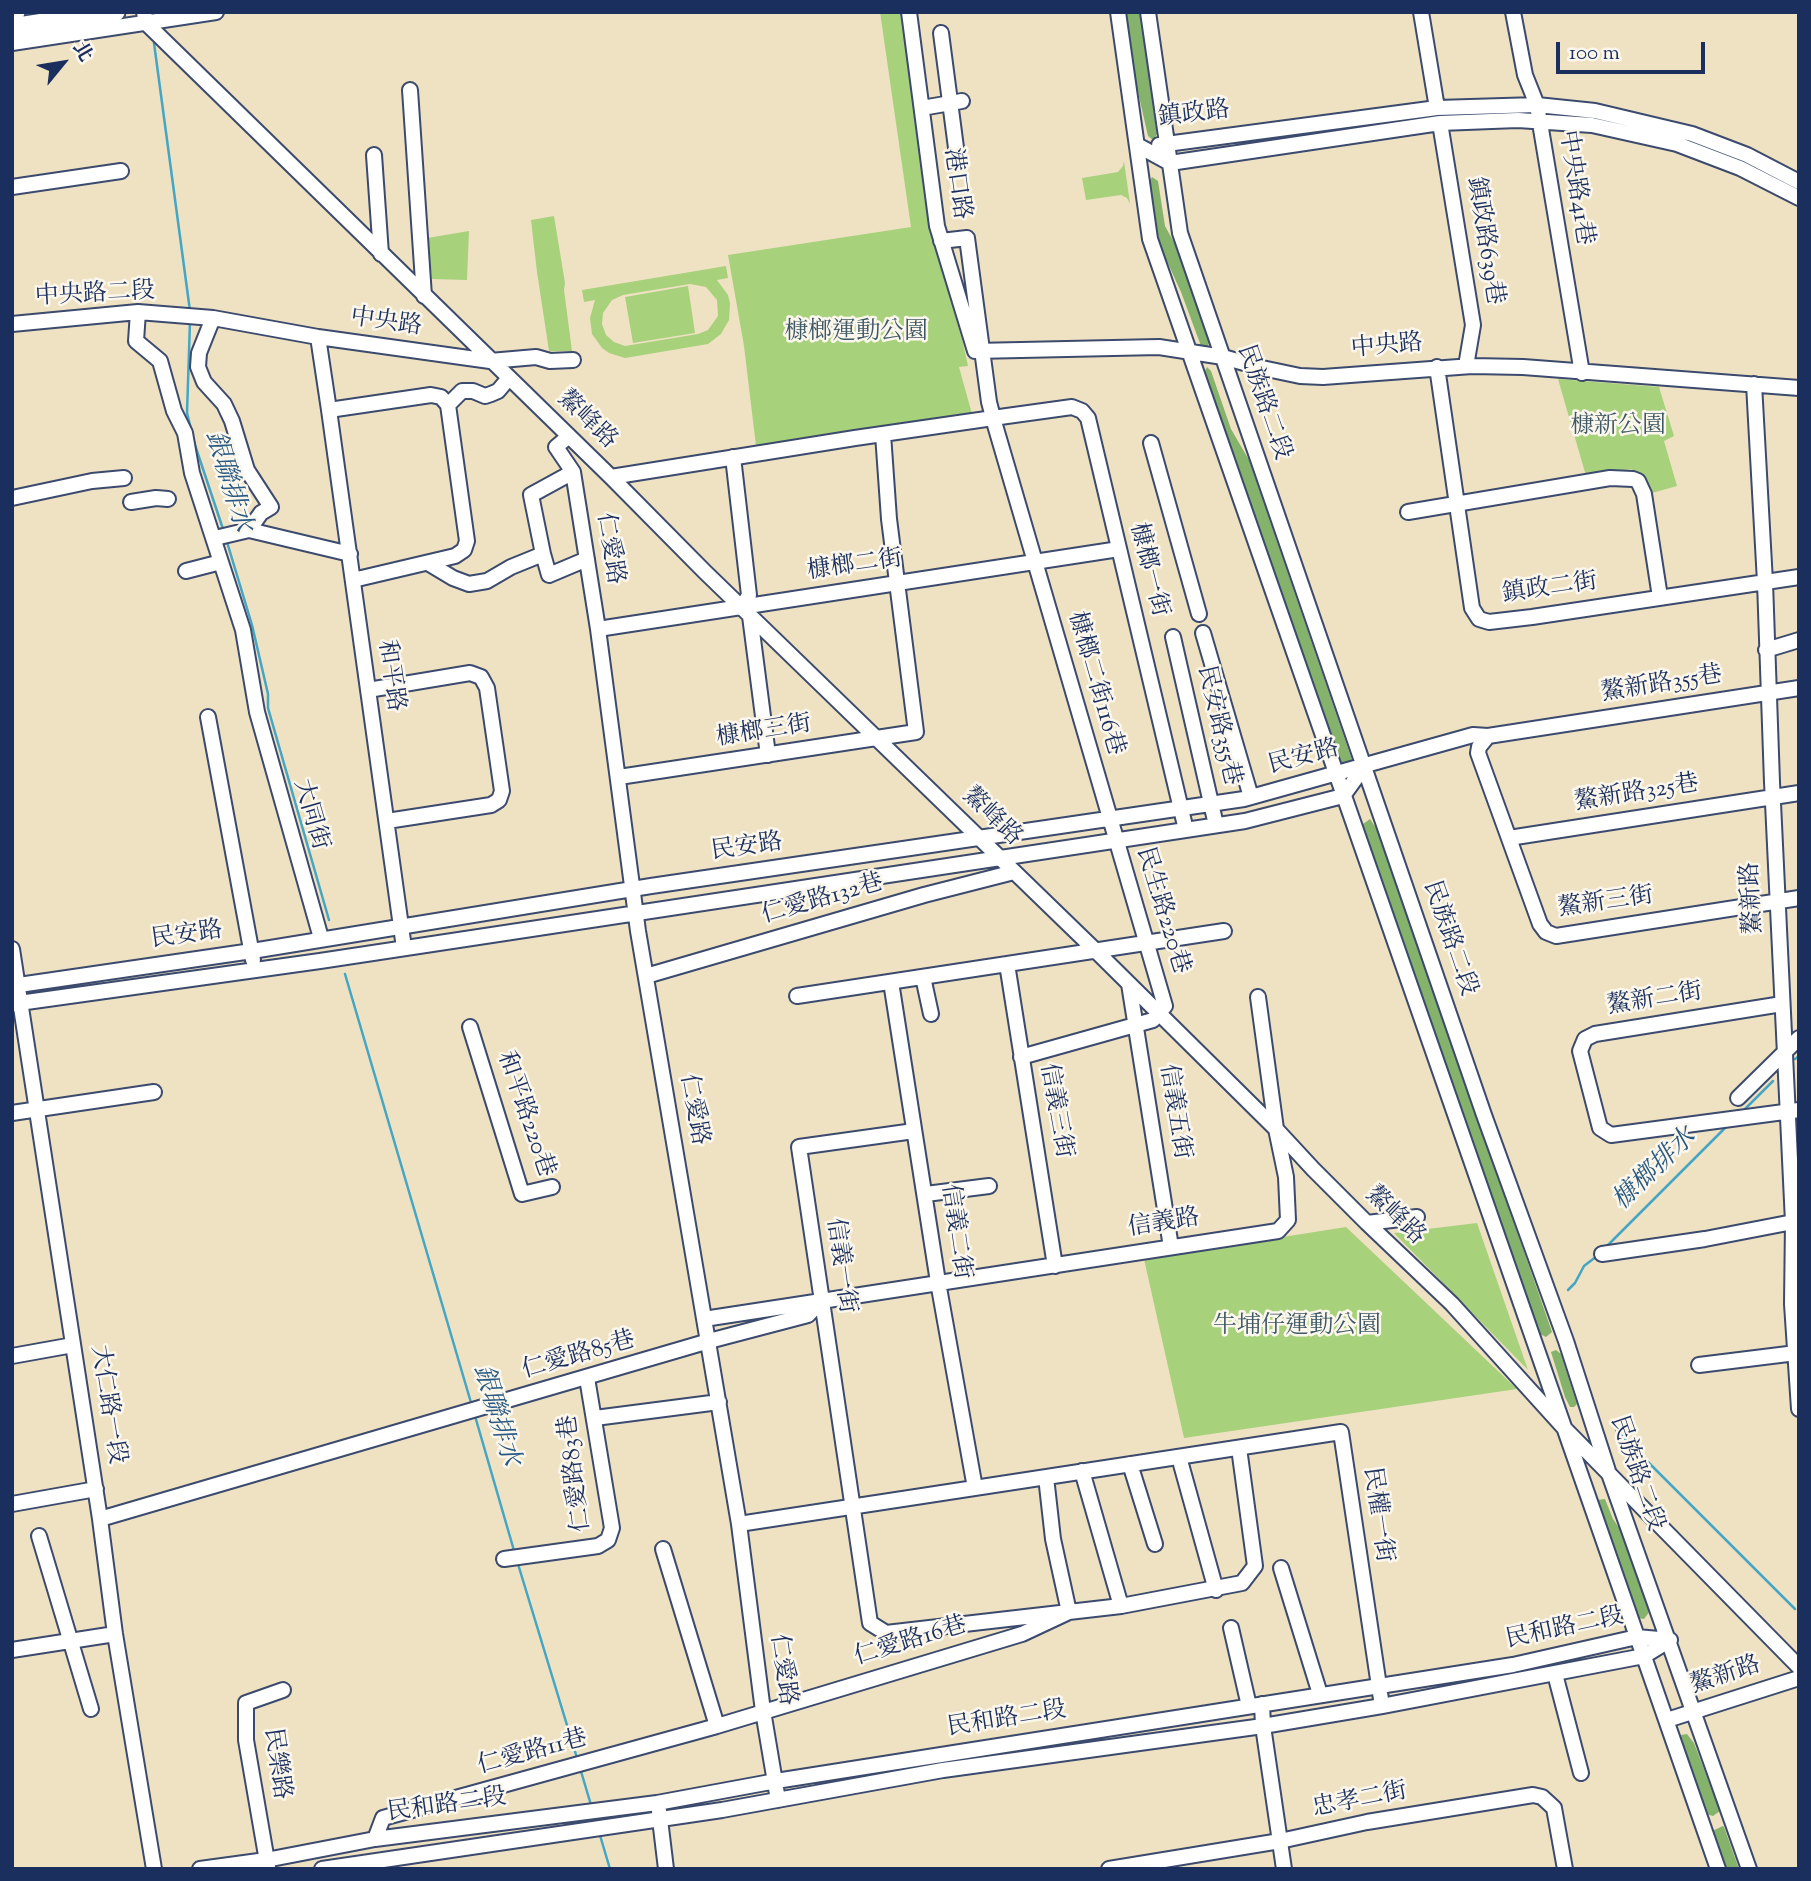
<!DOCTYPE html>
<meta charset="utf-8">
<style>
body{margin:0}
#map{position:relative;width:1811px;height:1881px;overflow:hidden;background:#efe2c3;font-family:"Sorts Mill Goudy","Noto Serif TC",serif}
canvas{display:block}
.frame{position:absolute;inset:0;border:14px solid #1b2f5e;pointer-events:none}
.north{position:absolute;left:28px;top:28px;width:70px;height:70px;-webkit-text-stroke:5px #fbf7ec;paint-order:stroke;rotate:60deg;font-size:19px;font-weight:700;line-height:28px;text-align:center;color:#1b2f5e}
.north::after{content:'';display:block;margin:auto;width:24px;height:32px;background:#1b2f5e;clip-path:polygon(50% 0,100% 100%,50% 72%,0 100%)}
.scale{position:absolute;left:1556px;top:42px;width:149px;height:32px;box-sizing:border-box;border:4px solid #1b2f5e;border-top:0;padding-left:9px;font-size:21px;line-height:24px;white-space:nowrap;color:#1b2f5e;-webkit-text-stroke:5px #fbf7ec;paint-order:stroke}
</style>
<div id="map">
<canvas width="1811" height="1881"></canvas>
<div class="frame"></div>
<div class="north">北</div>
<div class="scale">100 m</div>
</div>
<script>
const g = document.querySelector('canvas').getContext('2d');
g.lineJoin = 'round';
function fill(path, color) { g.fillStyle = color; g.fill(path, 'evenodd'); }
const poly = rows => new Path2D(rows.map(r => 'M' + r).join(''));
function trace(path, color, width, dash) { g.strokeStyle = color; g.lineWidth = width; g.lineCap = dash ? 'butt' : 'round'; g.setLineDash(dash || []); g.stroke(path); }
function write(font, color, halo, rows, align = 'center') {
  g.font = font + ' "Sorts Mill Goudy","Noto Serif TC",serif'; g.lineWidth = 5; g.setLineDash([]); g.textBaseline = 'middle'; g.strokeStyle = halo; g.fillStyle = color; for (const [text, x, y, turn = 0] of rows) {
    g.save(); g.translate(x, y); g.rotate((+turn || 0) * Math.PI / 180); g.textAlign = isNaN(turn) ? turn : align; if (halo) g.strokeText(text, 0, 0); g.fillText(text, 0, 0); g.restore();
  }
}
const green = poly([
 [880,12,905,12,930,225,963,343,968,366,959,367,972,414,756,446,744,346,728,255,911,227],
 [1124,161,1130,204,1127,198,1121,195,1086,200,1082,178,1118,172,1123,166],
 [554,216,565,283,564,290,572,351,549,351,537,272,531,220],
 [469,231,467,280,432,279,427,238],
 [726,266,728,278,717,280,728,295,730,303,729,320,721,334,708,344,625,358,609,353,602,348,592,334,590,318,595,300,584,302,582,290],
 [690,284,706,287,717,300,718,316,708,330,698,334,625,346,614,342,606,335,602,324,603,313,612,300,623,295],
 [688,286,695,333,633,343,625,297],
 [1558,379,1659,387,1674,436,1664,441,1677,486,1652,493,1645,477,1631,469,1586,476],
 [1477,1223,1528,1370,1394,1233],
 [1346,1227,1517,1389,1184,1438,1144,1259]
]);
const forest = poly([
 [1125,12,1141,12,1157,134,1153,140,1148,136,1135,79],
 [1152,177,1158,181,1165,226,1175,244,1209,343,1207,349,1201,346,1181,292,1165,257,1156,230,1149,182],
 [1207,367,1211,371,1231,429,1249,460,1352,760,1351,764,1345,767,1341,764,1329,737,1204,373],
 [1370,819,1378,831,1552,1332,1546,1337,1540,1334,1364,829,1363,824],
 [1556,1350,1561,1354,1577,1404,1574,1407,1570,1407,1565,1397,1551,1352],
 [1605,1499,1613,1519,1622,1532,1650,1611,1644,1619,1638,1618,1597,1500],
 [1687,1734,1694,1743,1720,1811,1713,1816,1706,1814,1681,1742,1681,1735],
 [1723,1826,1724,1827,1739,1869,1725,1869,1712,1831]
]);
const stream = poly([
 [154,43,190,311],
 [190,321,187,413,191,429],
 [193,439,224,532],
 [227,542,252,625,268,694,268,708,329,920],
 [345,974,472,1406],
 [1795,1059,1799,1056],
 [1743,1111,1773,1081],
 [1604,1249,1728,1125],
 [1568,1290,1575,1283,1584,1266,1597,1256],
 [475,1416,515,1554],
 [1616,1430,1795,1609],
 [518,1564,577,1758],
 [580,1768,591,1805],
 [599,1832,610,1869]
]);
const minor = poly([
 [144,12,146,23,611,477,705,572,1096,951,1276,1129,1313,1169,1367,1223,1452,1304,1566,1430,1799,1667],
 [909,12,937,226,975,351,1159,347,1223,357,1262,368,1300,376,1323,377,1472,366,1523,367,1799,388],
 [1118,12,1150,239,1718,1869],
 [1148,12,1180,233,1484,1115,1566,1341,1608,1471,1749,1869],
 [1421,12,1437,108],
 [1513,12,1525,75,1537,105,1582,373],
 [941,33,958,163],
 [12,43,216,12],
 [410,90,424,296],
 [922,108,962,101],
 [1440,123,1473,325,1466,366],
 [1137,145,1170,163,1440,123,1518,120,1592,125,1677,144,1740,168,1799,198],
 [1159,145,1437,108,1537,105,1595,111,1692,134,1747,155,1799,182],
 [374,155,381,254],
 [12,187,121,171],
 [941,241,967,238,989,402,995,425,1165,1006,1153,1020,1021,1057],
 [138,312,136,341,160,361,174,411,185,433,192,473,243,630,257,712,321,938],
 [213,318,199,353,198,367,204,382,224,404,232,421,247,470,271,507,261,513,249,530],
 [12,324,138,312,213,318,318,337,490,361,536,357,550,361,573,360],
 [318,337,329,410,431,395,441,397,448,405],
 [1437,367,1472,608,1479,619,1489,622,1532,617,1799,577],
 [1754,384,1765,582,1772,782,1793,1222,1792,1304,1799,1409],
 [448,405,462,391,473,391,485,396,491,394,498,391,509,378],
 [329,410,404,948],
 [569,436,556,447,573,472,598,629,638,931,739,1524,763,1711,778,1800],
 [1151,443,1199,614],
 [733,457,749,595,742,607],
 [611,477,855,438,1007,416,1072,407,1082,411,1088,418,1186,830],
 [12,498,92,481,124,478],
 [131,502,156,498,168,499],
 [1408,512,1610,478,1633,479,1638,481,1644,494,1660,597],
 [215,538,249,530,350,554],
 [543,554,531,495,573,472],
 [428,563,453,578,469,584,487,581,511,567,543,554,549,575,587,559],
 [186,571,221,562],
 [353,580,455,556,464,550,467,541,448,405],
 [750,616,768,755],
 [598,629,1119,549],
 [1203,633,1251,797],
 [1173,637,1216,825],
 [1766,650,1799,640],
 [368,690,470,673,481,677,487,688,502,791,499,800,491,805,387,821],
 [208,717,253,960],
 [1488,736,1479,747,1478,753,1540,924,1546,932,1556,936,1799,898],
 [619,777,916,732,889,519,883,434],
 [1509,838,1799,793],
 [12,949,100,1519,115,1634,154,1869],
 [1007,964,1055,1266],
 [646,976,924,895,1014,872],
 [923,977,931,1014],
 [891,982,938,1282,975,1488],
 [1129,984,1171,1247],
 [12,986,252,951,651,886,1244,799,1473,735,1488,736,1799,688],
 [797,996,1224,931],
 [12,1004,320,961,1245,821,1343,796,1364,767],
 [1782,1004,1595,1034,1585,1039,1580,1051,1600,1128,1611,1135,1799,1110],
 [470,1027,522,1194,552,1187],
 [1738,1098,1799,1038],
 [12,1113,154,1092],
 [914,1131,799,1147,870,1623,886,1633,1121,1606,1242,1583,1255,1566,1239,1448],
 [926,1194,989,1186],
 [1367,1223,1417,1217],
 [1602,1254,1705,1239,1793,1222],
 [704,1319,1278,1231,1288,1220,1286,1177,1276,1129,1258,997],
 [12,1356,73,1345],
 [1699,1365,1796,1353],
 [595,1418,719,1402],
 [1179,1457,1216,1590],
 [1130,1464,1155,1544],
 [1082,1471,1121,1606],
 [12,1504,96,1489],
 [100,1519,709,1341,808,1315,821,1301],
 [739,1524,1341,1432,1382,1706],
 [39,1536,91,1709],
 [663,1549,717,1726],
 [504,1559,598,1546,608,1540,612,1528,587,1378],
 [1281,1568,1320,1694],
 [1231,1628,1249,1706],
 [12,1650,115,1634],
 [1555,1674,1581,1773],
 [1262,1704,1263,1726,1284,1869],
 [1667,1720,1799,1678],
 [659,1811,666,1869],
 [375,1839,383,1818,717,1726,1022,1634,1069,1612,1053,1539,1046,1477],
 [268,1867,246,1740,246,1703,283,1690],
 [200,1869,266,1860,375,1839,657,1803,776,1781,1513,1665,1637,1637,1670,1640],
 [322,1869,722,1810,943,1770,1263,1726,1382,1706,1644,1656,1670,1640],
 [1109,1869,1280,1841,1367,1822,1533,1795,1542,1797,1554,1808,1565,1869]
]);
const highway = poly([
 [12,13,15,12],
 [12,28,115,12]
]);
const streetNames = [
 ["鎮政路",1194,116,-7],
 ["港口路",955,184,82],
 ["中央路41巷",1574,188,81],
 ["鎮政路639巷",1483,241,81],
 ["中央路二段",95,296,-3],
 ["中央路",386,324,8],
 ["中央路",1387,348,-5],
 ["民族路二段",1262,403,71],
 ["鰲峰路",586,421,44],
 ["仁愛路",608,549,81],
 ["槺榔二街",855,567,-8],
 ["槺榔一街",1147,570,76],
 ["鎮政二街",1550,590,-8],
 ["和平路",389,676,82],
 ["槺榔二街116巷",1094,684,74],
 ["鰲新路355巷",1662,686,-9],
 ["民安路355巷",1217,726,77],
 ["槺榔三街",764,733,-9],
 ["民安路",1304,759,-15],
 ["鰲新路325巷",1637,795,-9],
 ["大同街",309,815,74],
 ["鰲峰路",991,818,44],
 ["民安路",747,849,-8],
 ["鰲新路",1754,898,-93],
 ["仁愛路132巷",823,901,-16],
 ["鰲新三街",1606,904,-8],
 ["民生路220巷",1161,911,73],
 ["民安路",187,937,-8],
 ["民族路二段",1448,939,71],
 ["鰲新二街",1655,1001,-9],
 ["仁愛路",692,1110,80],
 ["信義三街",1054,1111,80],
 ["信義五街",1173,1112,81],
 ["和平路220巷",524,1115,71],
 ["鰲峰路",1394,1217,44],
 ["信義路",1164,1225,-9],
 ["信義二街",954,1232,82],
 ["信義一街",839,1266,82],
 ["仁愛路85巷",579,1357,-16],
 ["大仁路一段",106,1405,81],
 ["仁愛路83巷",577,1473,-97],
 ["民族路二段",1635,1474,71],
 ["民權一街",1376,1515,82],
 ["民和路二段",1565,1630,-12],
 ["仁愛路16巷",911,1643,-17],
 ["仁愛路",781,1670,82],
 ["鰲新路",1726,1677,-18],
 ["民和路二段",1007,1721,-9],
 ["仁愛路11巷",533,1754,-15],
 ["民樂路",275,1764,82],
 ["忠孝二街",1360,1802,-11],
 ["民和路二段",447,1807,-8]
];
const parkNames = [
 ["槺榔運動公園",856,334],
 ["槺新公園",1618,428],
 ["牛埔仔運動公園",1297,1328]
];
const waterNames = [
 ["銀聯排水",226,482,73],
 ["槺榔排水",1656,1171,-44],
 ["銀聯排水",494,1416,73]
];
fill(green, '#a8d17c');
fill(forest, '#86b36c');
trace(stream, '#44a6c4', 2.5);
trace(minor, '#3b4a6d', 18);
trace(highway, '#3b4a6d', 23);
trace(minor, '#fff', 14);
trace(highway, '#fff', 19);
write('24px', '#1b2f5e', '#fbf7ec', streetNames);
write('24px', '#3e5866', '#fbf7ec', parkNames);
write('italic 26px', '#295982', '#fbf7ec', waterNames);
</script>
